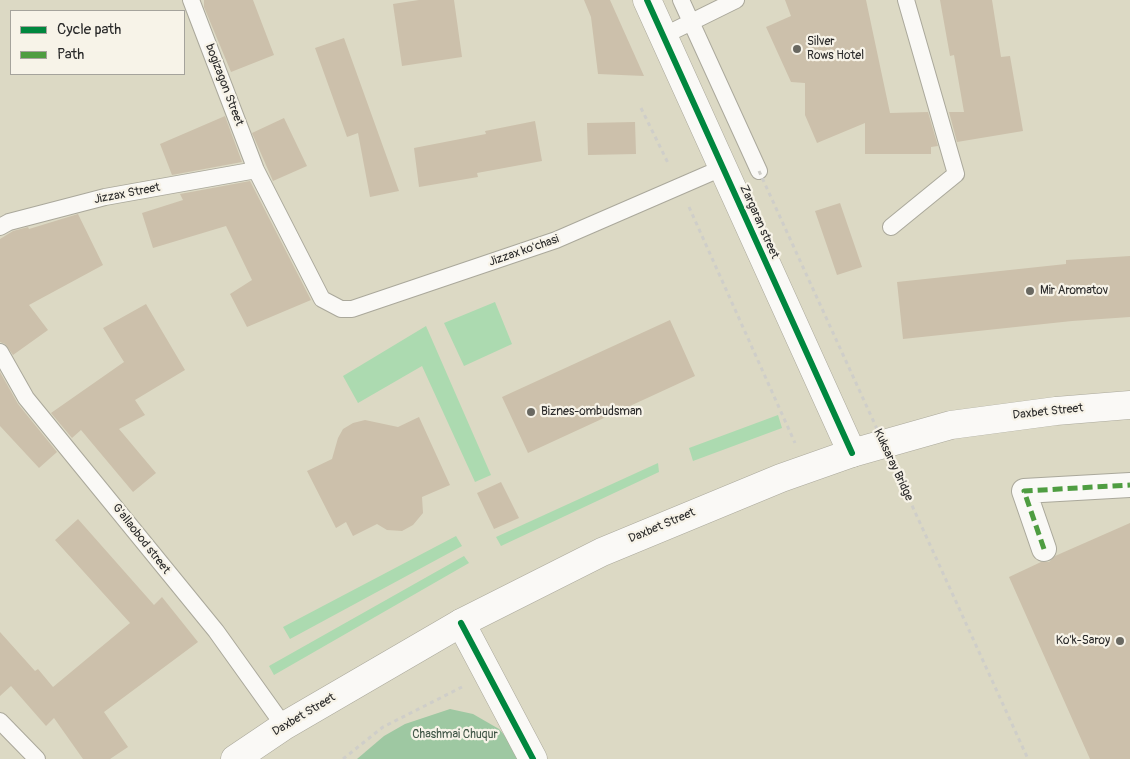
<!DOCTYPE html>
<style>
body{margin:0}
#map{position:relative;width:1130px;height:759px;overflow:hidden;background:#dcd9c4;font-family:Pangolin,sans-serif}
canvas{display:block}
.legend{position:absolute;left:10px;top:10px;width:175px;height:65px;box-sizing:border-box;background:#f7f3e8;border:1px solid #a5a39c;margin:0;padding:6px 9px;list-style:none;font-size:15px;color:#2b2b2b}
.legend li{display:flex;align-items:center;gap:10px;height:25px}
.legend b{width:25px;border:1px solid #a5a39c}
</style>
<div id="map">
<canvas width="1130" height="759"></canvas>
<ul class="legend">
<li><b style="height:6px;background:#00873e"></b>Cycle path</li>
<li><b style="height:6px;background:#4f9d41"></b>Path</li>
</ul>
</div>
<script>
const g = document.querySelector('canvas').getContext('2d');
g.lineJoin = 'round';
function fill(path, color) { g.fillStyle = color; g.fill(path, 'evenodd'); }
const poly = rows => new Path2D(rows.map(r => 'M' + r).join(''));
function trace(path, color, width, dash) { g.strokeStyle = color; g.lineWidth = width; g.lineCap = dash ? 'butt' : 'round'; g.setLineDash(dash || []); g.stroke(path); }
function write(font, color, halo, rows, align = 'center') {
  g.font = font + ' Pangolin,sans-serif'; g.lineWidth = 4.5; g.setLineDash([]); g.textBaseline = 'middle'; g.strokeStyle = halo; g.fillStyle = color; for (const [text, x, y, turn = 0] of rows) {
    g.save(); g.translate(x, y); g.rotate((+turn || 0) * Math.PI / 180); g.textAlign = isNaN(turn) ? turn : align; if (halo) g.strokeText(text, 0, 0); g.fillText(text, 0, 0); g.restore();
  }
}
const green = poly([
 [495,302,512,344,464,366,444,323],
 [426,326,491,475,475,482,422,366,358,403,343,376],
 [778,415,782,428,693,461,689,448],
 [658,463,659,472,501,546,496,537],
 [456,536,462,546,290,639,283,627],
 [464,556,469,563,274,675,269,666]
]);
const forest = poly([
 [450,709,473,714,499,729,525,759,357,759,384,736,405,724]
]);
const building = poly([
 [204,0,253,0,274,55,231,72,204,7],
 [419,0,454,0,462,57,402,66,393,4],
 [584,0,610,0,644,76,598,74,591,17],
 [785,0,866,0,890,113,928,112,938,146,931,147,931,154,865,154,865,123,817,143,805,115,805,83,791,82,766,27,791,16],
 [940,0,992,0,1001,57,1010,56,1023,131,957,142,949,112,964,112,954,55,950,56],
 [344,38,376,127,399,191,370,197,358,133,347,137,315,48],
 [225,116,242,162,172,175,160,144],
 [284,118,307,166,273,181,252,133],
 [535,121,542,161,477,173,478,177,419,187,414,148,486,134,485,131],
 [635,122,636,154,588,155,587,123],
 [250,181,311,300,247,327,230,294,252,280,226,226,153,248,142,213,183,200,180,194],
 [840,203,862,267,837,275,815,211],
 [78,214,103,265,29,305,48,330,13,355,5,344,0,342,0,239,13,231,28,227,29,229],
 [1130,256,1130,317,1072,321,903,339,897,282,1066,264,1066,260],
 [146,304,185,370,135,400,145,415,119,429,156,473,133,492,81,430,72,438,51,413,124,362,103,328],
 [670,320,695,376,528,453,502,397],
 [0,372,18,404,57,452,39,468,0,426],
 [419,417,450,485,422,497,423,513,413,525,402,531,387,530,377,524,353,536,346,522,336,528,307,471,332,459,338,438,343,429,353,423,365,420,398,427],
 [501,482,519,518,494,529,477,493],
 [78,519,154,605,162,597,198,642,104,712,128,747,110,759,83,759,54,718,46,726,11,686,0,696,0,632,35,671,38,669,53,687,130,623,55,540],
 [1130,523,1130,759,1090,759,1009,577,1041,562,1049,562,1055,556]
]);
const path = poly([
 [641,108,669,165],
 [689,207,795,443],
 [343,759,383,727,462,687]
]);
const service = poly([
 [191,0,256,170,322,299,341,309,352,309,556,240,722,168],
 [681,0,759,171],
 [663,36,736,0],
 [0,227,9,222,105,197,256,170],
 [891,227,956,174,906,0],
 [0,352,26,398,216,631,284,726],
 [0,721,37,759]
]);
const pedestrian = poly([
 [1044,549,1024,491,1130,485]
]);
const minor = poly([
 [461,623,533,759]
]);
const tertiary = poly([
 [647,0,852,453]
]);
const secondary = poly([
 [235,759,284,726,461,623,602,552,781,478,852,453,951,425,1056,411,1130,405]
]);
const pathBridge = poly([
 [759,171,1028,759]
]);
const quiet = poly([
 [1044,549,1024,491,1130,485]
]);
const cycleway = poly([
 [647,0,852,453],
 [461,623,533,759]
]);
const markers = [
 [797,49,5,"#696861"],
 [1030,291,5,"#696861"],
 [531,412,5,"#696861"],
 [1120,641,5,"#696861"]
];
const poiNames = [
 ["Silver",807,42],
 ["Rows Hotel",807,56],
 ["Mir Aromatov",1040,291],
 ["Biznes-ombudsman",541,412],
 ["Ko'k-Saroy",1110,641,"right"]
];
const streetNames = [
 ["bogizagon Street",224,85,69],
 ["Jizzax Street",127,194,-11],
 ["Zargaran street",759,222,66],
 ["Jizzax ko'chasi",524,251,-19],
 ["Daxbet Street",1048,412,-6],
 ["Kuksaray Bridge",893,465,65],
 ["Daxbet Street",662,526,-23],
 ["G'allaobod street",141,539,52],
 ["Daxbet Street",304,715,-31]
];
const parkNames = [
 ["Chashmai Chuqur",455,735]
];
fill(green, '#acdab0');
fill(forest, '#9ec8a2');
fill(building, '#ccc0ab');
trace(service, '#aaa89b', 18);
trace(pedestrian, '#aaa89b', 26);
trace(minor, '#aaa89b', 29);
trace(tertiary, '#aaa89b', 29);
trace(secondary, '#aaa89b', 29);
trace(path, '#cfcec9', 3, [4, 4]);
trace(service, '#faf9f6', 16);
trace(pedestrian, '#faf9f6', 24);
trace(minor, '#faf9f6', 28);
trace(tertiary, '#faf9f6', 28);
trace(secondary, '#faf9f6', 28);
trace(pathBridge, '#cfcec9', 3, [4, 4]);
trace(quiet, '#4f9d41', 5, [10, 5]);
trace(cycleway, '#00873e', 6);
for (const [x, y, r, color] of markers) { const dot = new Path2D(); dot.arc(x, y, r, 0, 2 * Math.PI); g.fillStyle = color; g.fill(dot); trace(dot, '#f7f3e8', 2); }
write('12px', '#2b2b2b', '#f7f3e8', poiNames, 'left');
write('12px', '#2b2b2b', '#f7f3e8', streetNames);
write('12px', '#425748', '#f7f3e8', parkNames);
</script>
